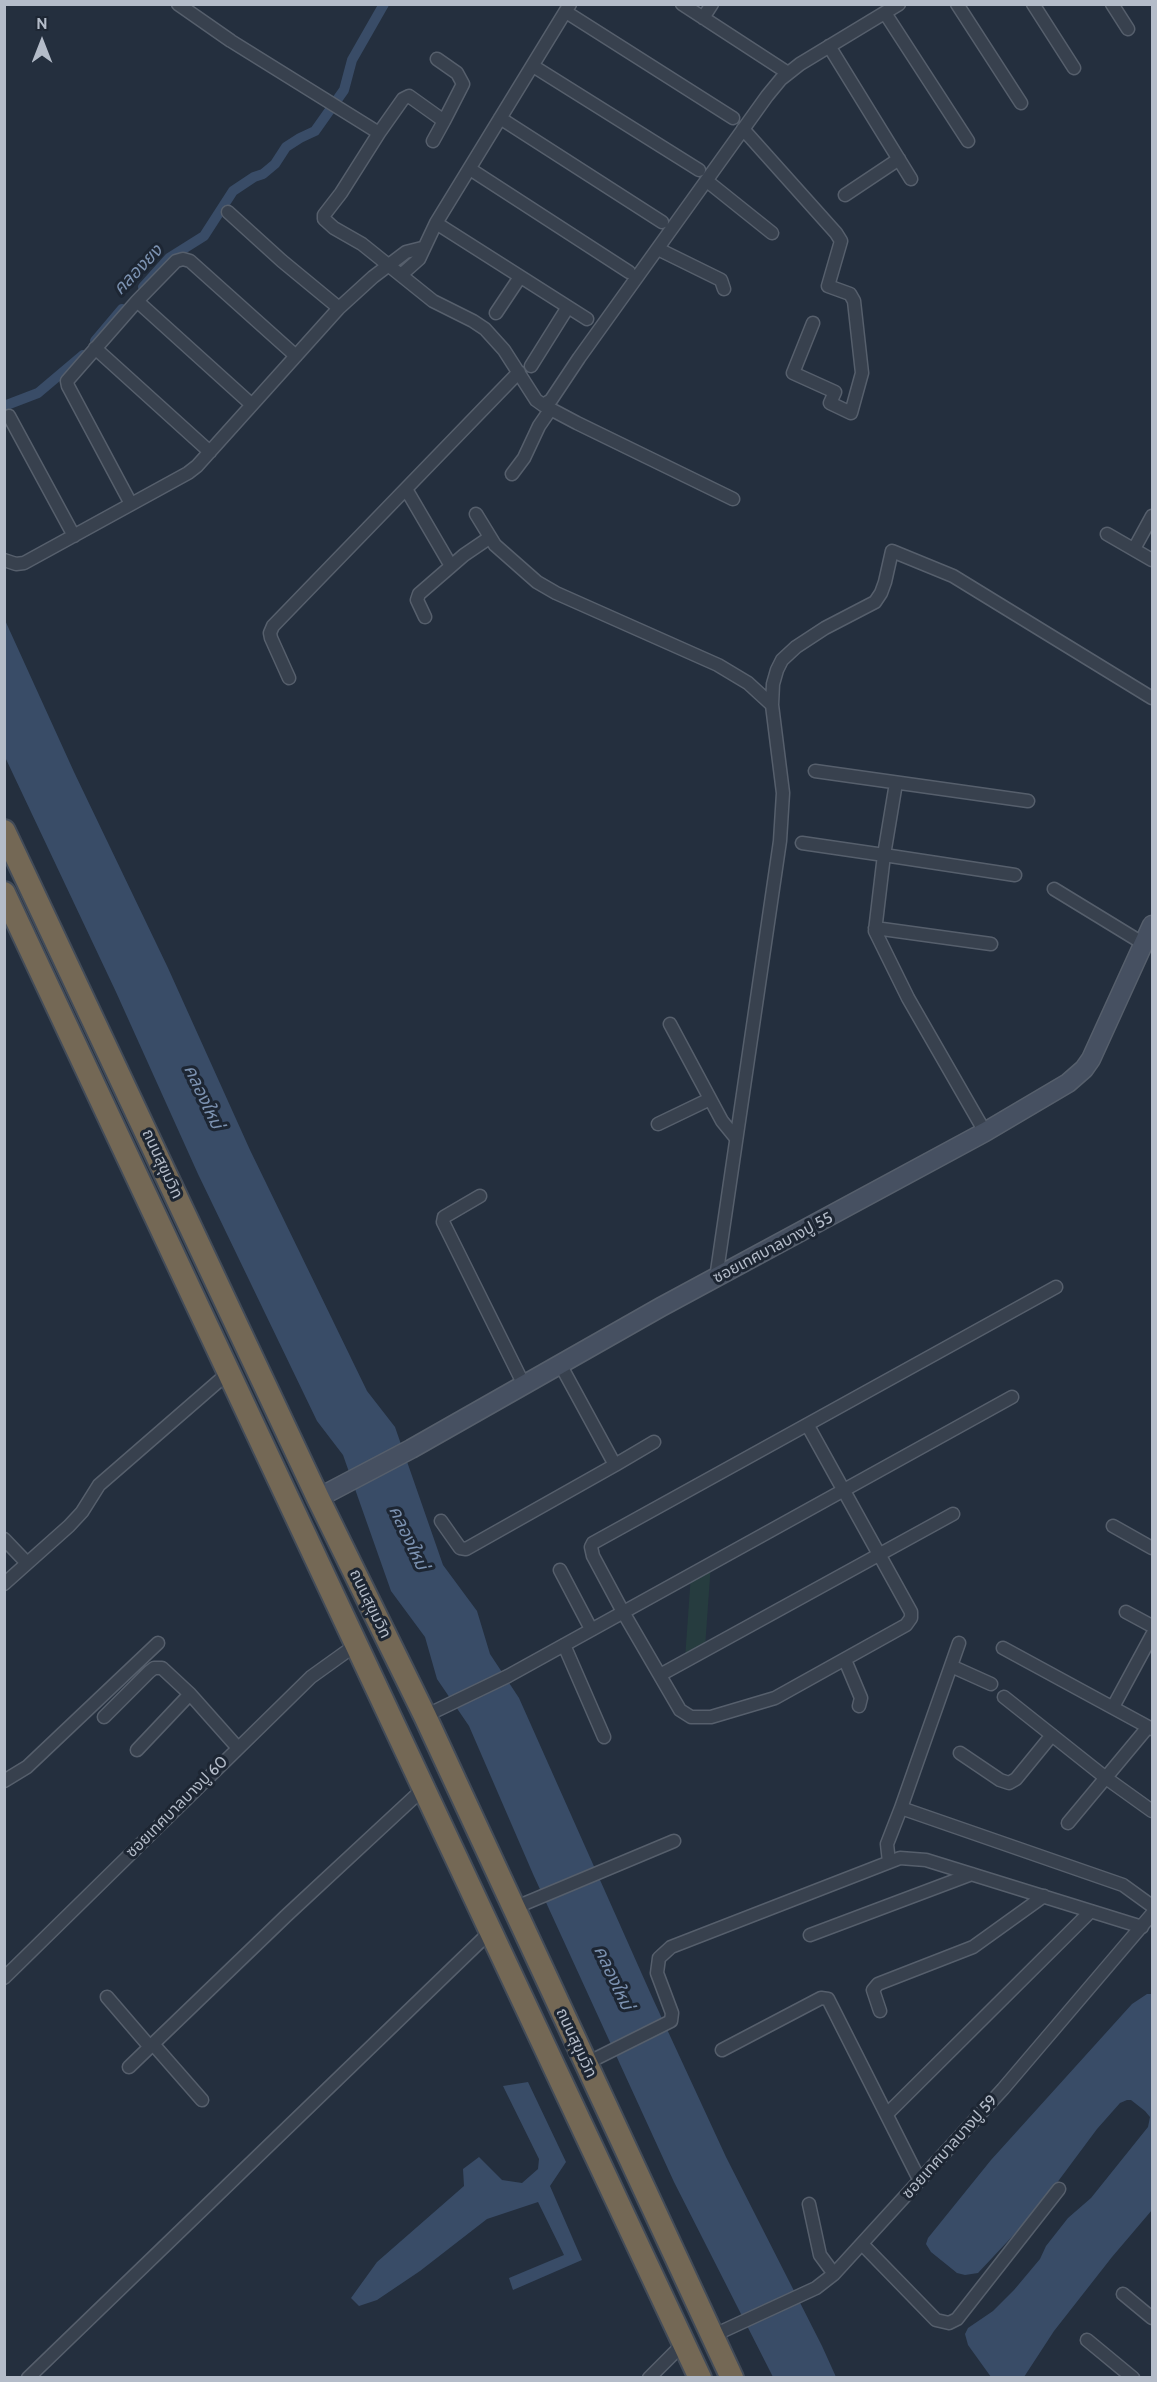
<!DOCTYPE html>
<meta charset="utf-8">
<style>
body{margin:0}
#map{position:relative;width:1157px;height:2382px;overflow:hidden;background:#242f3e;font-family:Cabin,sans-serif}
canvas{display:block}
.frame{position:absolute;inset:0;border:6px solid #b4bcc9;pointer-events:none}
.north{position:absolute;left:12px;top:12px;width:60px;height:60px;-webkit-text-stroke:4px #1d2633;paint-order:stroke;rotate:0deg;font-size:16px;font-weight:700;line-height:24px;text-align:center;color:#b4bcc9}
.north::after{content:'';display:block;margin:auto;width:21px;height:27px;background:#b4bcc9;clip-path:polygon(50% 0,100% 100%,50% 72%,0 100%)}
</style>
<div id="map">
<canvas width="1157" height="2382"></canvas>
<div class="frame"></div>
<div class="north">N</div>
</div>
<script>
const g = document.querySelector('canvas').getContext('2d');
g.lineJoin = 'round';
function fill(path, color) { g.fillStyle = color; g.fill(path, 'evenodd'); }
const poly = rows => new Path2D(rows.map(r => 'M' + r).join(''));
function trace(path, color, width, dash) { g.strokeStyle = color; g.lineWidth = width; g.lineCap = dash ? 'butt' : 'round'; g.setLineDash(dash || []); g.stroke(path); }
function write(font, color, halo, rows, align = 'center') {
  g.font = font + ' Cabin,"Noto Sans Thai",sans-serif'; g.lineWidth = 6; g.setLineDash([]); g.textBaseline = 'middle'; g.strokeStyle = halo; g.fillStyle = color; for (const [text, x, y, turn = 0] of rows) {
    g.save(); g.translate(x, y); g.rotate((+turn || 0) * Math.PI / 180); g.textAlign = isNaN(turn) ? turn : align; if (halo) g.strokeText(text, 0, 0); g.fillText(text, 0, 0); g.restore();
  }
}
const green = poly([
 [711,1563,705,1648,685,1659,691,1574]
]);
const water = poly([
 [4,618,74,772,168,968,250,1150,367,1391,395,1427,443,1565,477,1611,490,1654,519,1698,653,1999,726,2157,822,2346,836,2377,773,2377,674,2182,533,1874,469,1726,437,1679,425,1637,391,1591,343,1455,317,1421,198,1174,116,992,5,757],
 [1147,1994,1152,1994,1152,2210,1112,2257,1054,2331,1024,2377,991,2377,968,2345,965,2334,968,2328,993,2311,1014,2290,1040,2259,1046,2246,1068,2218,1091,2198,1148,2127,1150,2117,1145,2111,1131,2100,1127,2100,1120,2103,1097,2129,1036,2211,978,2273,965,2275,957,2273,931,2252,926,2244,928,2238,991,2160,1132,2004],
 [528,2082,566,2162,550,2186,582,2260,513,2290,509,2278,564,2255,538,2202,487,2219,420,2271,377,2300,359,2306,351,2298,377,2262,464,2186,463,2169,479,2157,502,2180,522,2183,538,2169,539,2159,503,2086]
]);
const canal = poly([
 [143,287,169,258,204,236,233,191,254,177,263,174,275,164,286,147,300,138,315,131,344,90,352,60,384,4],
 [95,341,122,309],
 [4,406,38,393,83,355]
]);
const street = poly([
 [178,4,231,41,379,133,403,99,409,96,444,121,433,141],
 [682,4,788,73],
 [957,4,1021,103],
 [1033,4,1074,68],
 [1112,4,1128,29],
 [566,12,733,118],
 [885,13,968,141],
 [703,18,712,4],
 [829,46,911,179],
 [437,59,457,73,463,84,444,121],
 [533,66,699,170],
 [500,118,662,222],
 [743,129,836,233,841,241,828,286,850,294,854,301,862,373,851,413,830,403,835,392,793,373,813,323],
 [379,133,341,193,324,215,324,219,334,228,362,244,433,301,473,321,485,329,504,350,536,400,543,405,551,400,579,358,767,96,781,79,800,64,899,4],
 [470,169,629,272],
 [707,181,772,233],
 [845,195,899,159],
 [228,212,282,261,339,308],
 [436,223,587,319],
 [658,249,721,280,724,289],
 [401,275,419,259,436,223,570,4],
 [137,301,251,404],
 [496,313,520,277],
 [95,348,210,452],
 [531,366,568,307],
 [543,405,577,423,733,499],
 [9,416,74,536],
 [512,474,524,458,539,426,550,410],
 [406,489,451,566],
 [131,504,68,386,67,381,137,301,176,261,183,259,190,261,296,356],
 [476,514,495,545,537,582,556,593,718,665,748,683,772,705],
 [1107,534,1152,560],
 [1134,549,1152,516],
 [4,560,16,564,24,563,188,473,197,466,339,308,373,277,406,252,422,248],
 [425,617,417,600,419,594,464,555,489,538],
 [289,678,271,638,270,633,273,626,519,372],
 [815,771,1028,801],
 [896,783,884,855,1015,875],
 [802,843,884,855,875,931,908,998,985,1132],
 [1054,889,1144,944],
 [875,928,991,944],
 [670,1024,722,1121,735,1137],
 [658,1124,710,1099],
 [480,1196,444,1217,443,1222,523,1383],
 [716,1278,780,841,783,793,772,705,773,684,777,670,782,660,796,647,825,628,875,602,881,593,885,582,892,551,953,576,1152,698],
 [560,1364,615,1465,654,1442],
 [808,1426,911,1612,911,1618,906,1625,775,1698,711,1717,691,1717,680,1710,623,1612,593,1556,591,1547,593,1543,1056,1287],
 [441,1521,460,1548,466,1549,615,1465],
 [1113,1526,1152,1548],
 [4,1539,27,1563],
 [560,1570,591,1629],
 [4,1584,69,1526,82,1512,99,1485,228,1373],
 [1126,1612,1152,1626],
 [959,1643,901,1808,1123,1885,1152,1906],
 [564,1645,604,1737],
 [1003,1648,1152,1729],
 [845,1660,861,1698,859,1706],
 [951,1666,991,1684],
 [660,1675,953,1514],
 [1004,1697,1106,1778,1152,1811],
 [1113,1707,1152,1635],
 [425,1716,508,1676,1012,1397],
 [104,1717,149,1672,154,1668,162,1668,190,1694,238,1748],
 [137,1750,190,1694],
 [960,1753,1000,1780,1009,1783,1016,1779,1052,1735],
 [4,1781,27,1767,158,1643],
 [1068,1823,1148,1727],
 [889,1862,887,1844,901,1808],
 [514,1908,674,1841],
 [810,1935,972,1874],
 [4,1978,311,1677,357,1644],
 [107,1997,150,2047],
 [880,2011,873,1990,878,1984,973,1947,1044,1896],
 [153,2044,202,2100],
 [722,2050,821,1998,828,1999,919,2179],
 [585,2064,671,2021,672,2013,657,1973,659,1958,671,1947,900,1858,926,1860,1142,1927],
 [129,2067,287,1915,424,1788],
 [887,2114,1091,1911],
 [809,2204,820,2255,834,2274],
 [863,2245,936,2320,949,2323,957,2319,1059,2189],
 [1123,2294,1152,2318],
 [712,2336,816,2288,834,2274,1003,2089,1152,1914],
 [1087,2340,1133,2378],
 [28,2378,491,1931],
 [649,2378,684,2343]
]);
const secondary = poly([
 [318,1498,411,1449,661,1307,985,1132,1068,1083,1084,1069,1091,1059,1152,925]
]);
const highway = poly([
 [4,831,318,1498,425,1716,732,2378],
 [4,893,700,2378]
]);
const streetNames = [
 ["ถนนสุขุมวิท",162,1164,65],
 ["ซอยเทศบาลบางปู 55",773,1248,-28],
 ["ถนนสุขุมวิท",370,1604,64],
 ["ซอยเทศบาลบางปู 60",177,1807,-45],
 ["ถนนสุขุมวิท",576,2043,65],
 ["ซอยเทศบาลบางปู 59",950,2147,-48]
];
const waterNames = [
 ["คลองยง",138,270,-46],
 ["คลองใหม่",203,1097,65],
 ["คลองใหม่",408,1538,65],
 ["คลองใหม่",613,1978,65]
];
fill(green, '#263c3f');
fill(water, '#394c67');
trace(canal, '#394c67', 10);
trace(street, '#565f6c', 15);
trace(secondary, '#565f6c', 21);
trace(highway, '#434c59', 26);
trace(street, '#38414e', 12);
trace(secondary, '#465061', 18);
trace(highway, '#746855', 22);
write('16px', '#b4bcc9', '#1d2633', streetNames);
write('italic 18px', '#7c92b1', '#1d2633', waterNames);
</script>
